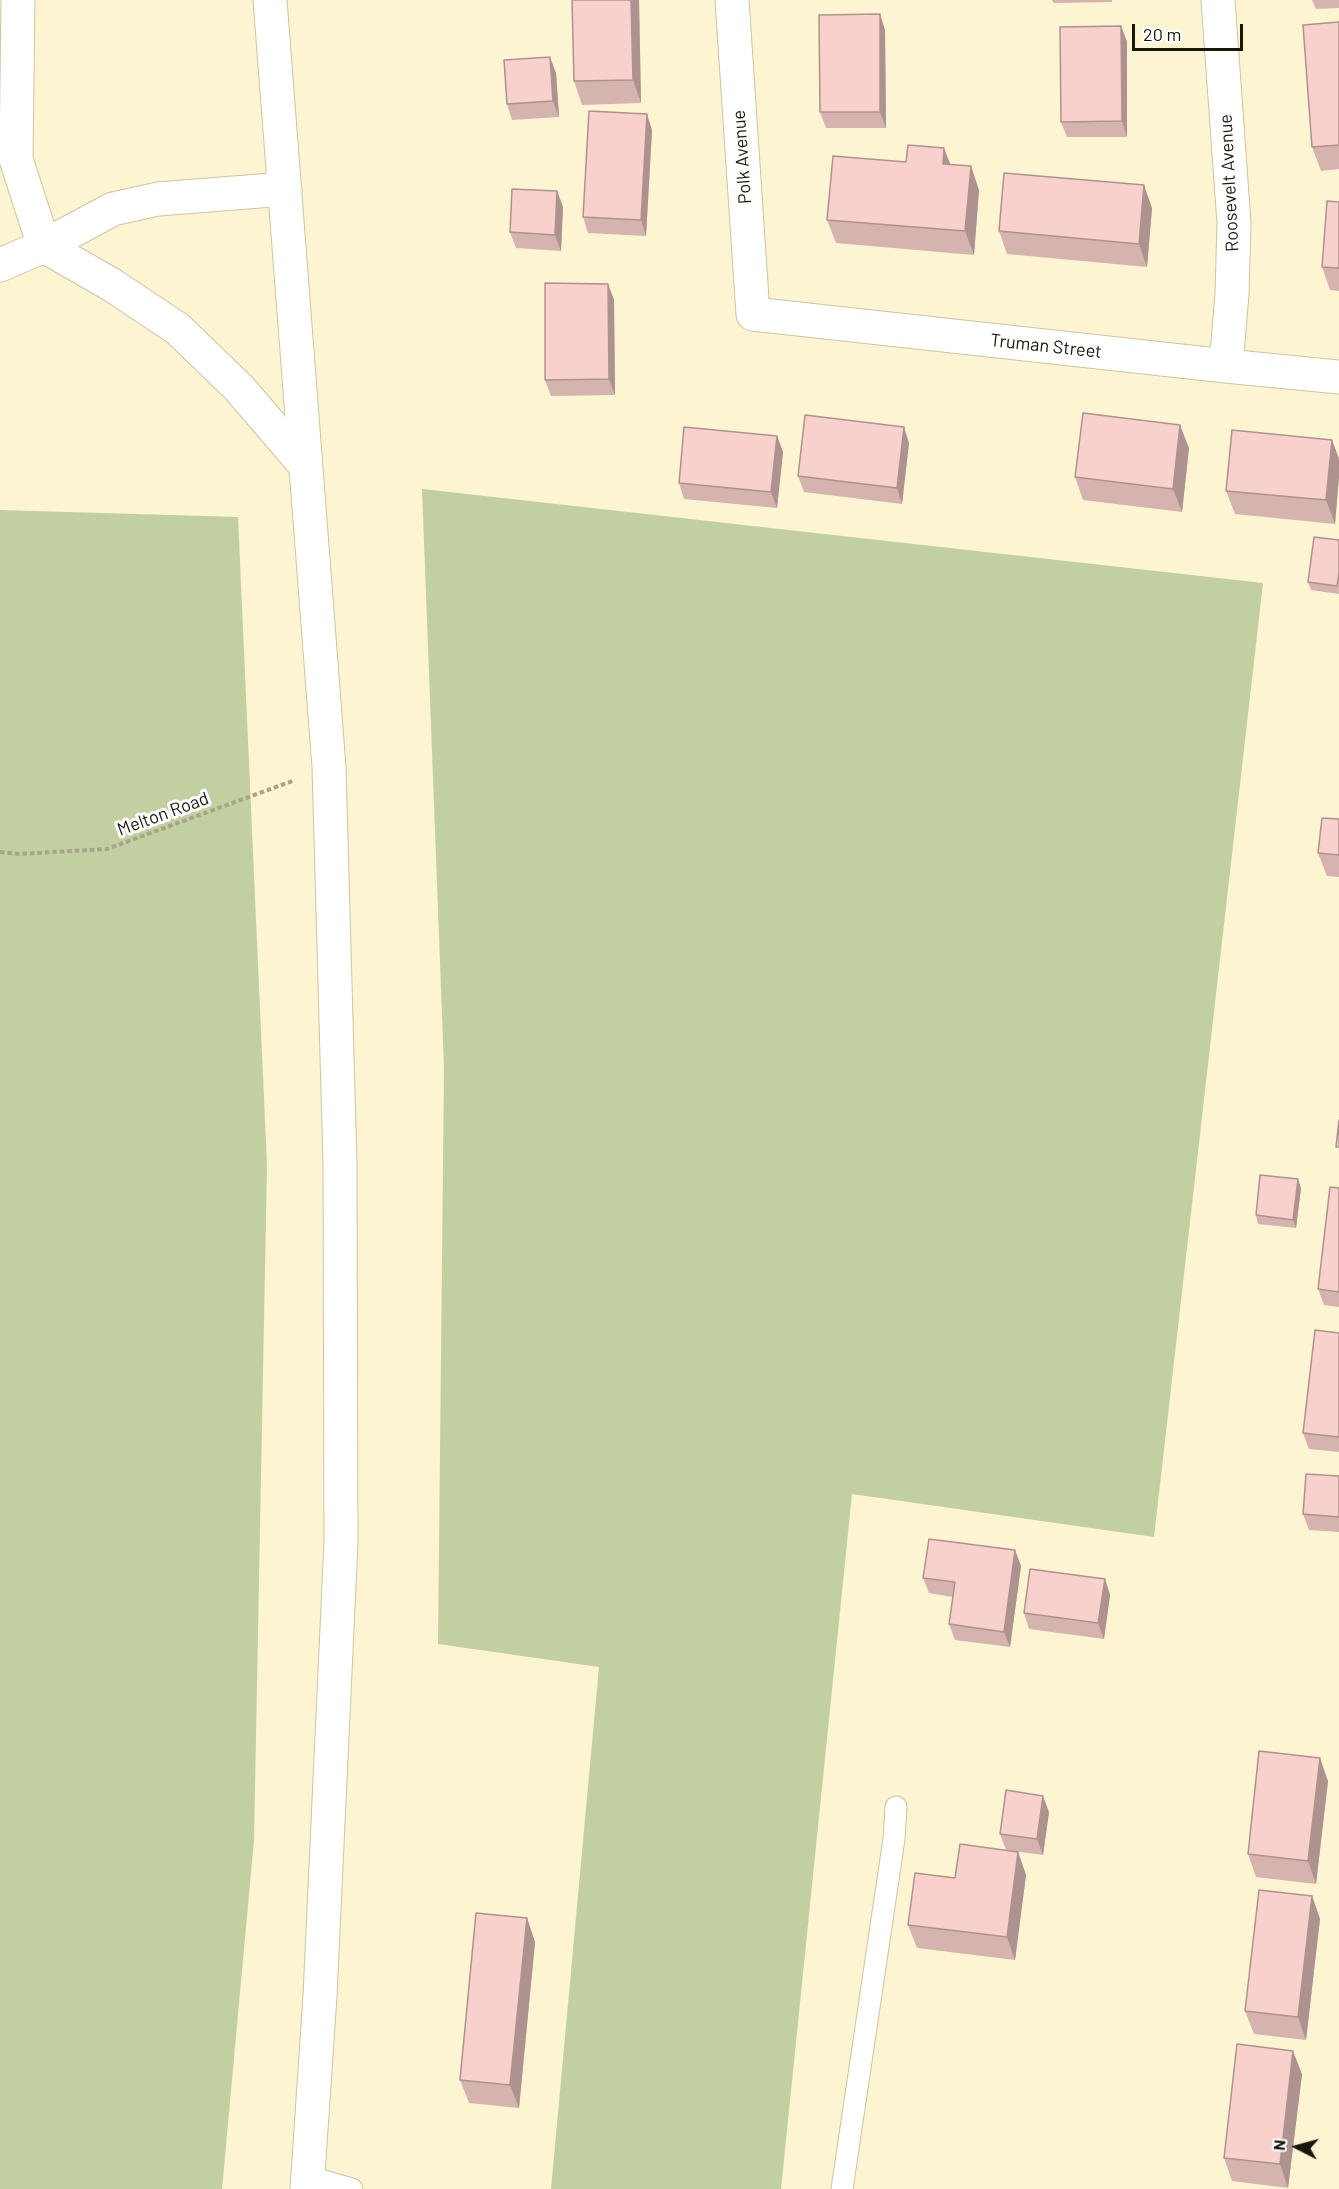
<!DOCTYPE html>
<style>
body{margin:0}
#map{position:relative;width:1339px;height:2189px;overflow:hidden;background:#fdf4d1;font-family:Barlow,sans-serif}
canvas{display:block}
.north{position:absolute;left:1267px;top:2117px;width:60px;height:60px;-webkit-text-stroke:4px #fff;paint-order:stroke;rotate:276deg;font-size:16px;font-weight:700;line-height:24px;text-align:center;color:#19160a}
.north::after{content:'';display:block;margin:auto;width:21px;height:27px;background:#19160a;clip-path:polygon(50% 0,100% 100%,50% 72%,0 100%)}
.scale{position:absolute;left:1132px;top:24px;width:111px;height:27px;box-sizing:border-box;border:3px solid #19160a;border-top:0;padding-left:8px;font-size:18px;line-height:21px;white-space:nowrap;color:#19160a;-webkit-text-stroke:4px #fff;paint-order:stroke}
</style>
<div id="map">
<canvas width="1339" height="2189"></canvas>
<div class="north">N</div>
<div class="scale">20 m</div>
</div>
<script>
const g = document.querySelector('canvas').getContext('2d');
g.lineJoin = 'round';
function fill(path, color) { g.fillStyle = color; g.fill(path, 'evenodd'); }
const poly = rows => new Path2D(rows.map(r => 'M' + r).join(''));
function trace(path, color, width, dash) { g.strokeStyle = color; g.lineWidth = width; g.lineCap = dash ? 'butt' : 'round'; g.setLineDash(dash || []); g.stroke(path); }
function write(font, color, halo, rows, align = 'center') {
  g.font = font + ' Barlow,sans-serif'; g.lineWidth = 6; g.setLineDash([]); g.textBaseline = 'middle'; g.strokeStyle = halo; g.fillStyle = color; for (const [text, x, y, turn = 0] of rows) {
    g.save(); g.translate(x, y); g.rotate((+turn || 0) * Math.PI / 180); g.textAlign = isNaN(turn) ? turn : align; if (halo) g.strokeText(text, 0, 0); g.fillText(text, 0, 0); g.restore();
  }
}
const green = poly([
 [422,489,1263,583,1154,1537,852,1494,781,2189,551,2189,599,1667,438,1644,444,1068],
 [0,510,238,517,267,1165,254,1840,222,2189,0,2189]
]);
const path = poly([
 [0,852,19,854,107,849,295,780]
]);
const lane = poly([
 [307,2176,352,2189],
 [842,2189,894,1839,896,1807]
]);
const street = poly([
 [18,0,16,159,44,246,112,285,178,329,239,388,305,465],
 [732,0,753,314,1226,366,1339,377],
 [1218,0,1234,223,1232,294,1226,366],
 [0,265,44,246,113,209,158,199,285,189]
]);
const primary = poly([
 [270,0,329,767,340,1164,341,1542,320,1996,307,2189]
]);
const wall = poly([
 [572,0,639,0,641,103,582,105,574,81],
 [1052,0,1112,0,1112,2,1054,3],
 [1312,0,1339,0,1339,8,1316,9],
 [1339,22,1339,169,1321,171,1312,147],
 [1121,26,1127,42,1127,137,1067,137,1061,122],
 [885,30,886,128,826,128,820,112],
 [556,73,559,117,512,120,507,104],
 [652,130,646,236,588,233,583,217],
 [906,162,950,165,979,190,974,255,836,243,827,220],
 [557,191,563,207,561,251,516,248,510,232],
 [1339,202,1339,291,1330,290,1322,267],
 [1152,208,1147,267,1007,254,999,231],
 [608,284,614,300,615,395,551,396,545,380],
 [777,436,783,452,777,508,684,499,679,483],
 [1332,440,1339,459,1339,476,1335,524,1235,514,1226,491],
 [909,443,902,504,804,492,798,476],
 [1189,448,1182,512,1083,500,1075,477],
 [1339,540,1339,594,1311,590,1308,582],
 [1339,819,1339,877,1327,876,1318,853],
 [1301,1188,1296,1228,1258,1224,1256,1215],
 [1339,1188,1339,1307,1324,1305,1318,1289],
 [1339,1333,1339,1452,1309,1449,1303,1433],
 [1339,1476,1339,1532,1309,1530,1303,1514],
 [1021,1566,1010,1647,955,1640,949,1624,953,1597,929,1593,923,1578],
 [1105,1579,1110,1595,1104,1639,1029,1629,1024,1613],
 [1328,1781,1316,1884,1256,1877,1248,1854],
 [1049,1812,1043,1855,1006,1850,1000,1834],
 [1018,1852,1026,1875,1015,1960,917,1948,908,1925,955,1878],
 [1312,1896,1320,1919,1306,2040,1254,2034,1245,2011],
 [527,1918,535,1942,519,2108,469,2103,460,2080],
 [1302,2074,1288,2188,1232,2181,1224,2158]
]);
const shadedWall = poly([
 [631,0,639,0,641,103,633,80],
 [880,14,885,30,886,128,880,112],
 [1121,26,1127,42,1127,137,1122,121],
 [550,57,556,73,559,117,553,101],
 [647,114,652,130,646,236,641,220],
 [944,148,953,171,943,164],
 [971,166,979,190,974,255,965,231],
 [1144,185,1152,208,1147,267,1139,244],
 [557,191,563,207,561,251,555,235],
 [608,284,614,300,615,395,609,379],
 [1180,425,1189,448,1182,512,1173,489],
 [904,427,909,443,902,504,897,488],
 [777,436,783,452,777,508,771,492],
 [1332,440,1339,459,1339,476,1335,524,1326,500],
 [1298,1179,1301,1188,1296,1228,1293,1220],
 [1015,1550,1021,1566,1010,1647,1004,1632],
 [1105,1579,1110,1595,1104,1639,1098,1623],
 [1320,1758,1328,1781,1316,1884,1308,1861],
 [1043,1796,1049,1812,1043,1855,1037,1839],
 [1018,1852,1026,1875,1015,1960,1007,1937],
 [1312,1896,1320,1919,1306,2040,1298,2017],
 [527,1918,535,1942,519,2108,510,2085],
 [1293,2051,1302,2074,1288,2188,1280,2164]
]);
const building = poly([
 [572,0,631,0,633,80,574,81,572,0],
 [880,14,880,112,820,112,819,15,880,14],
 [1339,22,1339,145,1312,147,1303,25,1339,22],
 [1121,26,1122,121,1061,122,1060,27,1121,26],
 [550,57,553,101,507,104,504,60,550,57],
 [589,111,647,114,641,220,583,217,589,111],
 [908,145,944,148,943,164,971,166,965,231,827,220,833,156,906,162,908,145],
 [1004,173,1144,185,1139,244,999,231,1004,173],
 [512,189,557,191,555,235,510,232,512,189],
 [1327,201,1339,202,1339,268,1322,267,1327,201],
 [545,283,608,284,609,379,545,380,545,283],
 [1083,413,1180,425,1173,489,1075,477,1083,413],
 [805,415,904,427,897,488,798,476,805,415],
 [684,427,777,436,771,492,679,483,684,427],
 [1232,430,1332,440,1326,500,1226,491,1232,430],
 [1314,537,1339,540,1339,572,1337,586,1308,582,1314,537],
 [1322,818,1339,819,1339,855,1318,853,1322,818],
 [1339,1120,1339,1147,1336,1147,1339,1120],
 [1260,1175,1298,1179,1293,1220,1256,1215,1260,1175],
 [1330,1187,1339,1188,1339,1292,1318,1289,1330,1187],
 [1315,1330,1339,1333,1339,1437,1303,1433,1315,1330],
 [1306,1474,1339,1476,1339,1517,1303,1514,1306,1474],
 [929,1539,1015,1550,1004,1632,949,1624,955,1582,923,1578,929,1539],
 [1030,1569,1105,1579,1098,1623,1024,1613,1030,1569],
 [1259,1751,1320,1758,1308,1861,1248,1854,1259,1751],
 [1006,1790,1043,1796,1037,1839,1000,1834,1006,1790],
 [960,1844,1018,1852,1007,1937,908,1925,915,1873,955,1878,960,1844],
 [1259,1890,1312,1896,1298,2017,1245,2011,1259,1890],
 [476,1913,527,1918,510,2085,460,2080,476,1913],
 [1237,2044,1293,2051,1280,2164,1224,2158,1237,2044]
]);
const streetNames = [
 ["Polk Avenue",742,157,-94],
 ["Roosevelt Avenue",1229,183,-93],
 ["Truman Street",1046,346,6],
 ["Melton Road",163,814,-20]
];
fill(green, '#c2cfa1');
trace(lane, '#cdc4a3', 23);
trace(street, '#cdc4a3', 35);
trace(primary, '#cdc4a3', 35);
trace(path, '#a9a388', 4, [4.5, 3]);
trace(lane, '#fff', 21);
trace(street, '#fff', 33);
trace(primary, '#fff', 33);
fill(wall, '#d5b3af');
fill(shadedWall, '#ae928f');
fill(building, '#f8d0cc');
trace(building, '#ae928f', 1.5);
write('18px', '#19160a', '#fff', streetNames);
</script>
